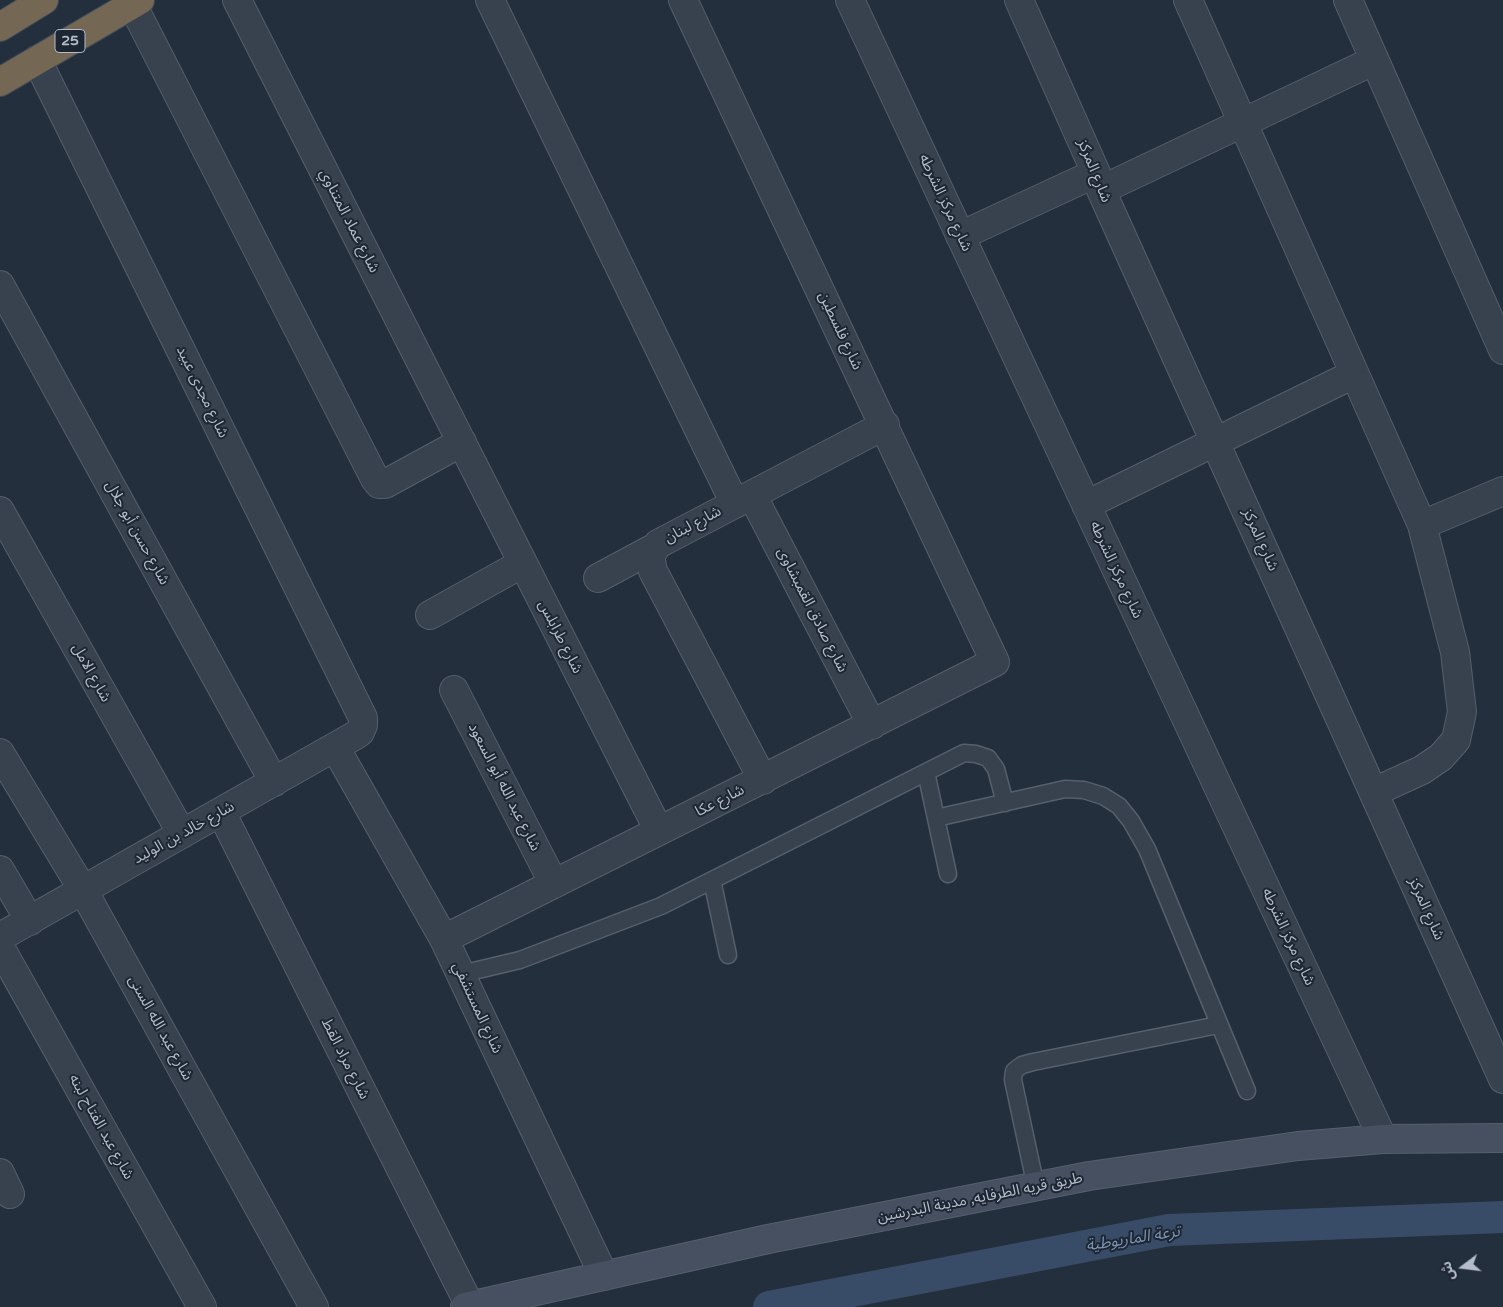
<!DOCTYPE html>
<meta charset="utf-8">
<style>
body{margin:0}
#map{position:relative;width:1503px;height:1307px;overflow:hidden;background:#242f3e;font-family:"Varela Round","Noto Sans Arabic",sans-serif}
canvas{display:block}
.north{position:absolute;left:1438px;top:1242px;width:50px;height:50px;-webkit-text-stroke:4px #1d2633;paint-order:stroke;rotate:255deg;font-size:14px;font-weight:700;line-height:20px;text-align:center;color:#b4bcc9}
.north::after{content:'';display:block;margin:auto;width:18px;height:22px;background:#b4bcc9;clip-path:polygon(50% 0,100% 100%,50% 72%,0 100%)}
</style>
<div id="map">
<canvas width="1503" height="1307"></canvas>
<div class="north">ش</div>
</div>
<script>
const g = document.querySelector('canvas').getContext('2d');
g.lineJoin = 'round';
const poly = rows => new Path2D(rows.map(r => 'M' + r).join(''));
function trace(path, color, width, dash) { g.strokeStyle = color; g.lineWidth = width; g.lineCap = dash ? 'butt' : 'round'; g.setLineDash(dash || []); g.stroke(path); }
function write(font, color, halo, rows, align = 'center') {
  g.font = font + ' "Varela Round","Noto Sans Arabic",sans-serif'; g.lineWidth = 4; g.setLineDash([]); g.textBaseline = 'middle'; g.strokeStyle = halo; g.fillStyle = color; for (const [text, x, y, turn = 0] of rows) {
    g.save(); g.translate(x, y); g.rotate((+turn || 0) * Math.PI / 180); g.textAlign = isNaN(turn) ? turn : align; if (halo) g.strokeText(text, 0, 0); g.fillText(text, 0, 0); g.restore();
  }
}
const canal = poly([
 [769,1307,1169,1230,1503,1217]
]);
const lane = poly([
 [926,772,948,874],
 [936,818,1065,789,1084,790,1103,796,1119,806,1131,821,1147,849,1247,1091],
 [712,880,728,955],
 [461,974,520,960,661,906,964,753,976,754,988,758,996,769,1005,803],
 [1036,1187,1013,1080,1014,1071,1022,1065,1033,1062,1218,1025]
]);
const street = poly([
 [237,0,659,831],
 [490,0,735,504],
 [850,0,1383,1139],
 [1019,0,1096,173,1101,190,1503,1079],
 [1188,0,1422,525,1455,652,1462,712,1456,740,1441,757,1422,770,1374,792],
 [1348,0,1503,350],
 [132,4,375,479,379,484,385,484,462,442],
 [1101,190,1373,61],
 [960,236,1096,173],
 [0,285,274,782],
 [752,495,872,725],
 [1086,505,1354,374],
 [0,511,182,834],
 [1422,525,1503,491],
 [598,578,652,549],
 [430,615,523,563],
 [454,690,554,884],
 [335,747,444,939,604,1276],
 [0,753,83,890,314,1307],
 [763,780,653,571,650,556,658,544,885,425],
 [221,812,470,1306],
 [0,870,30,921],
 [0,937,354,736,360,732,363,725,363,718,37,60],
 [444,939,995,662,683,0],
 [0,947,202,1307],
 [0,1173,10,1194]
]);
const secondary = poly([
 [465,1307,768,1239,1089,1176,1298,1146,1383,1139,1503,1138]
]);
const highway = poly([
 [0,27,44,0],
 [0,82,140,0]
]);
const shields = [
 [70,41,30]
];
const shieldNames = [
 ["25",70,41]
];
const streetNames = [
 ["شارع المركز",1094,171,68],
 ["شارع مركز الشرطه",945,203,65],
 ["شارع عماد المتناوي",349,221,63],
 ["شارع فلسطين",840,331,65],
 ["شارع مجدى عبيد",202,392,64],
 ["شارع لبنان",693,525,-28],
 ["شارع حسن أبو جلال",137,533,61],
 ["شارع المركز",1260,540,66],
 ["شارع مركز الشرطه",1116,570,65],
 ["شارع صادق القمبشاوى",812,610,63],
 ["شارع طرابلس",560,637,63],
 ["شارع الامل",91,673,61],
 ["شارع عبد الله أبو السعود",504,787,63],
 ["شارع عكا",720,801,-27],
 ["شارع خالد بن الوليد",184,833,-29],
 ["شارع المركز",1426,909,66],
 ["شارع مركز الشرطه",1288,937,65],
 ["شارع المستشفي",477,1008,65],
 ["شارع عبد الله السنى",160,1028,61],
 ["شارع مراد القط",345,1059,63],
 ["شارع عبد الفتاح لبنه",101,1127,61],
 ["طريق قريه الطرفايه, مدينة البدرشين",980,1198,-11]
];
const waterNames = [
 ["ترعة الماريوطية",1133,1239,-9]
];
trace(canal, '#394c67', 32);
trace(lane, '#565f6c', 19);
trace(street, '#565f6c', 30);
trace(secondary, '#565f6c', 30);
trace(highway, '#434c59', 30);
trace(lane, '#38414e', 16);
trace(street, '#38414e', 28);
trace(secondary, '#465061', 28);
trace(highway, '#746855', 28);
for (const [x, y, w] of shields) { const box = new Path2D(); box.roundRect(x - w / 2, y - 11.5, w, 23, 4); g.fillStyle = '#1d2633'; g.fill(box); trace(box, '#b4bcc9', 1); }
write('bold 14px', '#b4bcc9', null, shieldNames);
write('15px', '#b4bcc9', '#1d2633', streetNames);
write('italic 16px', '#7c92b1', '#1d2633', waterNames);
</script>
